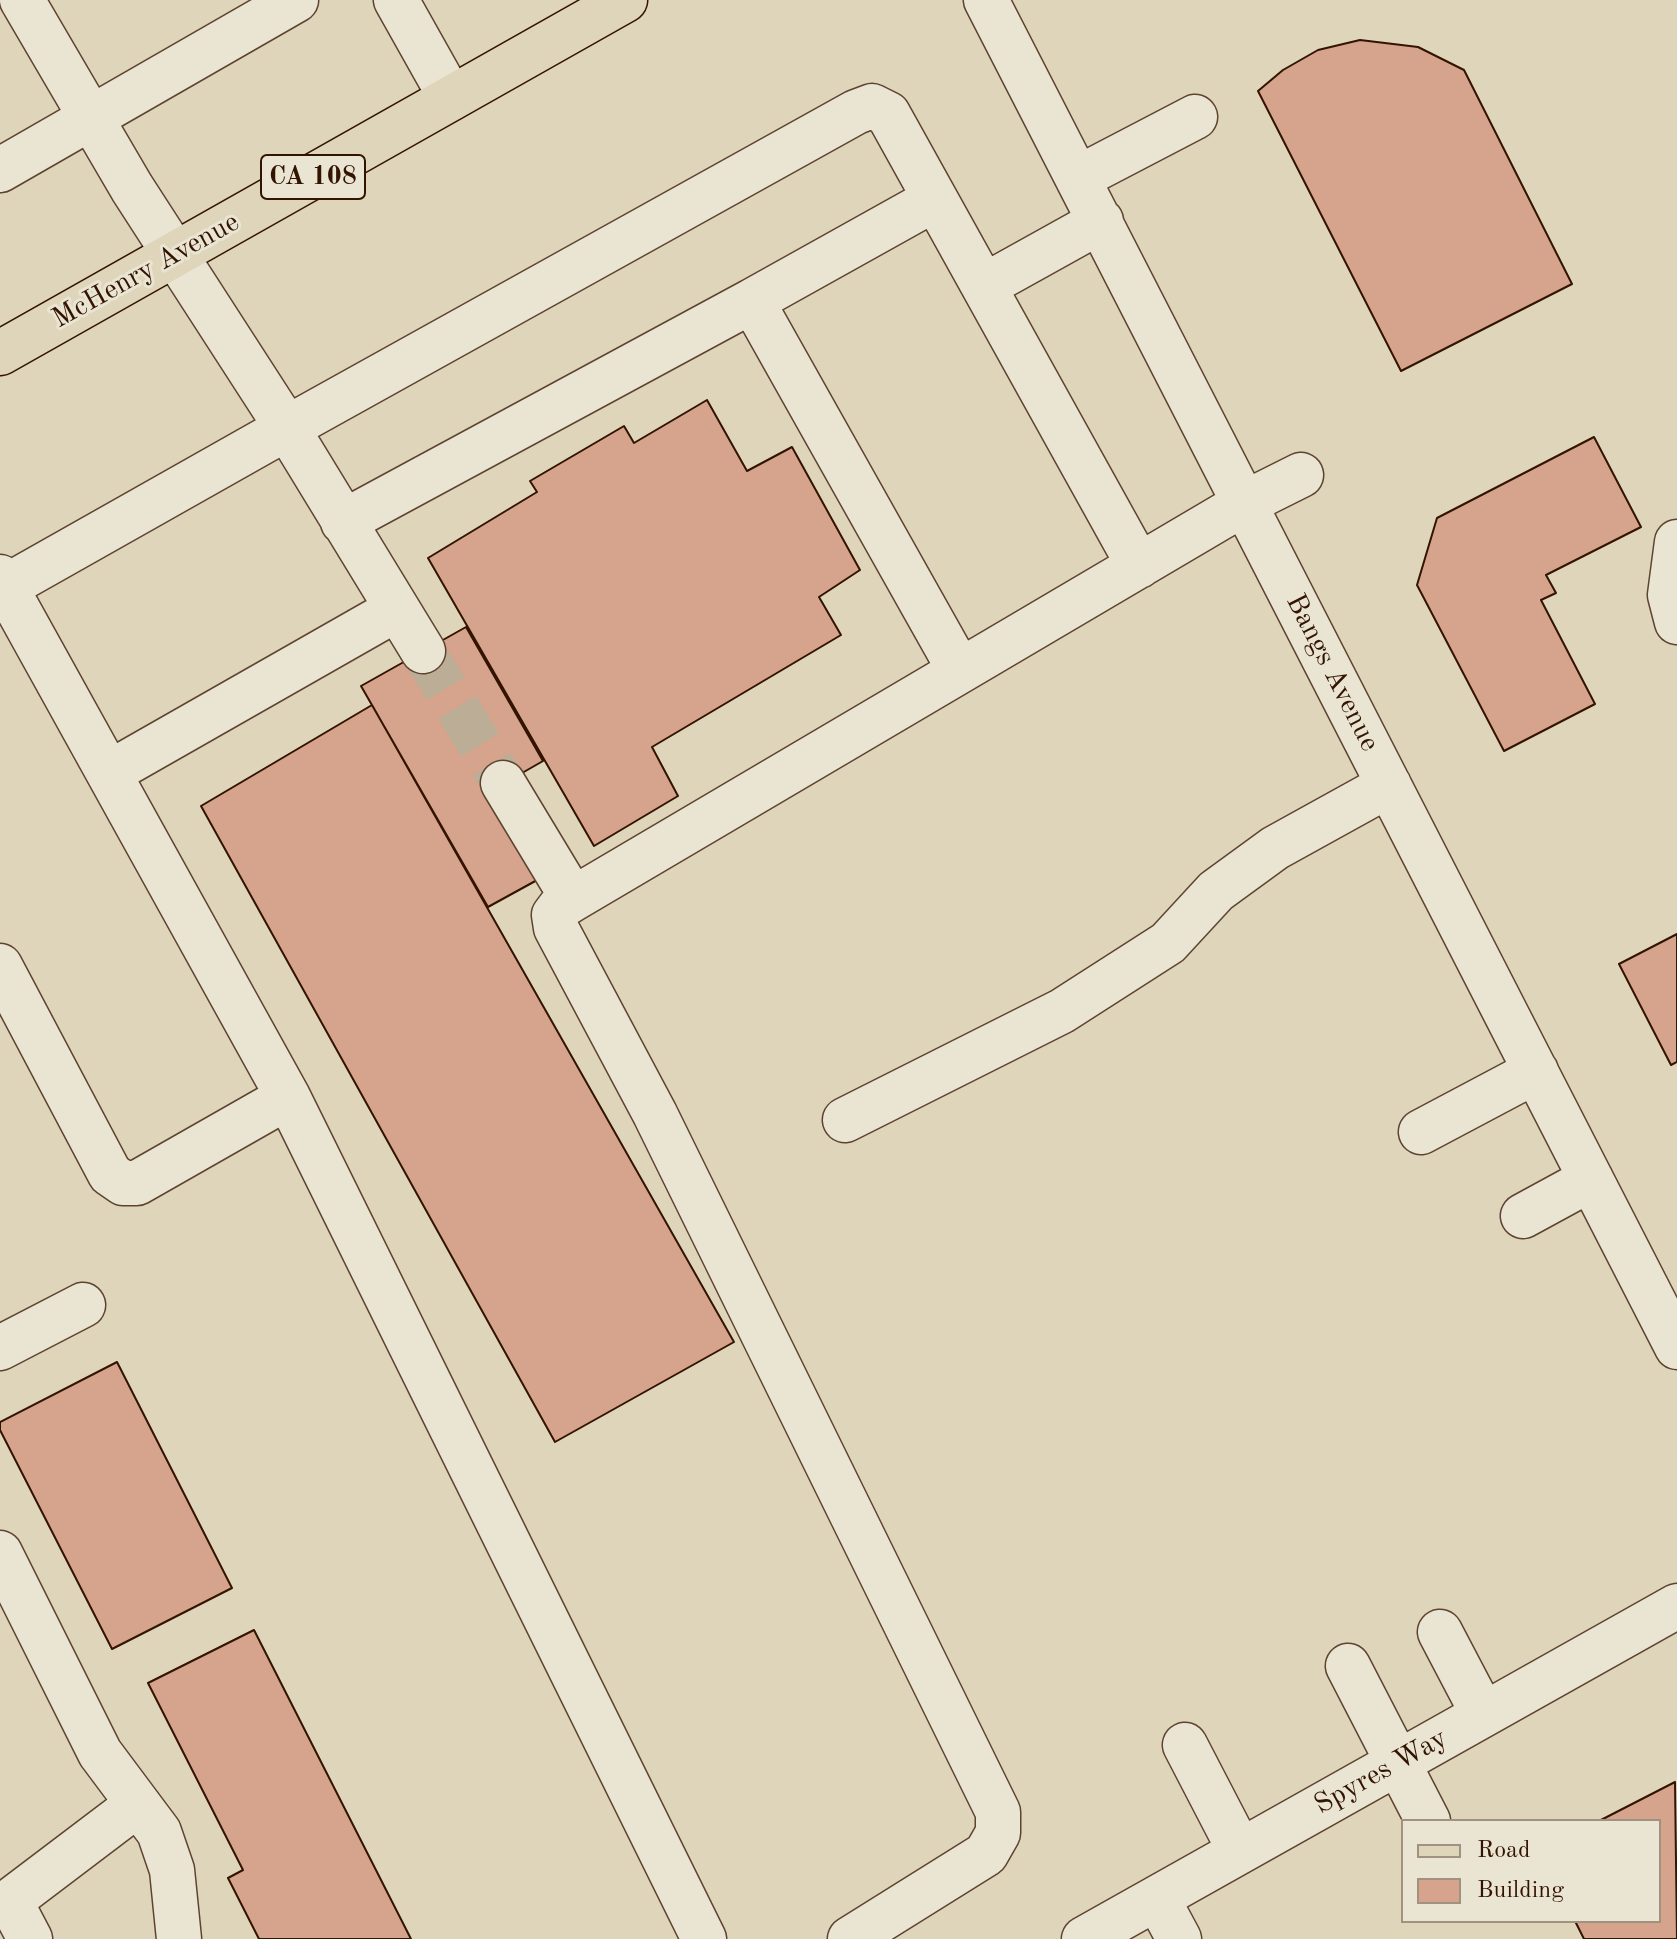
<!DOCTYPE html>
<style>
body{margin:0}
#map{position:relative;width:1677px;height:1939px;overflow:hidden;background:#ded5bb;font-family:"Old Standard TT",serif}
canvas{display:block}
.legend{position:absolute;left:1401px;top:1819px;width:260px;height:104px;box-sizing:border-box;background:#eae4d3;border:2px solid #a1917f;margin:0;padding:10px 14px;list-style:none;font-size:24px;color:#331401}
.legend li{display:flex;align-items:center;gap:16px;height:40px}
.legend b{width:40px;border:2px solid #a1917f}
</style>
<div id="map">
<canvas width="1677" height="1939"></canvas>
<ul class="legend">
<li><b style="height:10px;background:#ded5bb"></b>Road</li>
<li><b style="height:22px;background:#d6a38c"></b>Building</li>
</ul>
</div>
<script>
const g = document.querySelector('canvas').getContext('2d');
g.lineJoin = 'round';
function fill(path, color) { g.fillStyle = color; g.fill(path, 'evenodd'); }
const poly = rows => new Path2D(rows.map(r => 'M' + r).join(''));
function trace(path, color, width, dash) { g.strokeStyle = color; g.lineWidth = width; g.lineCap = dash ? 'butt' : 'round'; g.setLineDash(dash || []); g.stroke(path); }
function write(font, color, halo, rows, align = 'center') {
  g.font = font + ' "Old Standard TT",serif'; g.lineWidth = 6; g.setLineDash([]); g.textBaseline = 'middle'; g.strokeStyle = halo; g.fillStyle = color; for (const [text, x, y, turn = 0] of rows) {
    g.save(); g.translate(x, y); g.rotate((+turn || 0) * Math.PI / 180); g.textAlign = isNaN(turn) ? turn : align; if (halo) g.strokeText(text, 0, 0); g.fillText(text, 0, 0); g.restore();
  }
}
const building = poly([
 [1360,40,1418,47,1464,70,1572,284,1401,371,1258,91,1283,70,1318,50,1360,40],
 [707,400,747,471,792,447,860,570,819,597,841,635,652,747,678,796,594,846,428,558,537,492,530,481,624,426,634,443,707,400],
 [1594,437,1641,527,1546,575,1556,593,1541,600,1595,704,1504,751,1417,585,1437,518,1594,437],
 [466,627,543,761,489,792,539,879,488,907,361,686,466,627],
 [372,705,734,1342,555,1442,201,806,372,705],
 [1677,934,1677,1062,1671,1065,1619,964,1677,934],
 [117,1362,232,1588,112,1649,0,1430,0,1422,117,1362],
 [254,1630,411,1939,259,1939,228,1878,243,1870,148,1683,254,1630],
 [1675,1782,1677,1939,1584,1939,1575,1921,1659,1921,1659,1821,1599,1821,1675,1782]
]);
const minorTunnel = poly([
 [423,651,503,783]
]);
const minor = poly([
 [396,0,451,98],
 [986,0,1677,1347],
 [0,170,296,0],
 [1078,178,1195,117],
 [935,199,752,301,960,671],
 [984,286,1101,221],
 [343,522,752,301],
 [1677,542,1670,595,1677,622],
 [0,577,288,1097],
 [0,590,287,428,132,188,22,0],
 [423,651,287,428,856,112,872,106,888,114,1139,566],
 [109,773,397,609],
 [503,783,573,899],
 [0,966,110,1174,123,1183,137,1183,288,1097,704,1939],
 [845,1120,1062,1011,1168,943,1216,891,1275,848,1389,785],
 [1421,1132,1536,1071],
 [1523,1216,1591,1179],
 [0,1348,83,1305],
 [0,1553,100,1753,159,1832,172,1870,179,1939],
 [1440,1632,1483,1714],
 [1348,1666,1428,1821],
 [1185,1745,1240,1851],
 [1157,1898,1179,1939],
 [10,1901,138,1804],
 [0,1906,10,1901,30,1939],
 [850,1939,986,1854,998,1833,998,1812,655,1114,556,928,554,915,560,907,573,899,1245,503,1301,475],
 [1084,1939,1677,1606]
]);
const major = poly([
 [0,353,625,0]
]);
const shields = [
 [313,177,104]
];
const shieldNames = [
 ["CA 108",313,177]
];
const streetNames = [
 ["McHenry Avenue",146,271,-29],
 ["Bangs Avenue",1332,673,63],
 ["Spyres Way",1381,1772,-29]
];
fill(building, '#d6a38c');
trace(building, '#331401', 2);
trace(minorTunnel, '#bcae96', 44, [44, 22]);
trace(minor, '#5e4430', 47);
trace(major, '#331401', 47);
trace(minor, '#eae4d3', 44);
trace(major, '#ded5bb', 44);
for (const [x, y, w] of shields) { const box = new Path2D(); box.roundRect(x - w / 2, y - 22, w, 44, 6); g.fillStyle = '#eae4d3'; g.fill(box); trace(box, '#331401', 2); }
write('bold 26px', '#331401', null, shieldNames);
write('28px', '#331401', '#eae4d3', streetNames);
</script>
